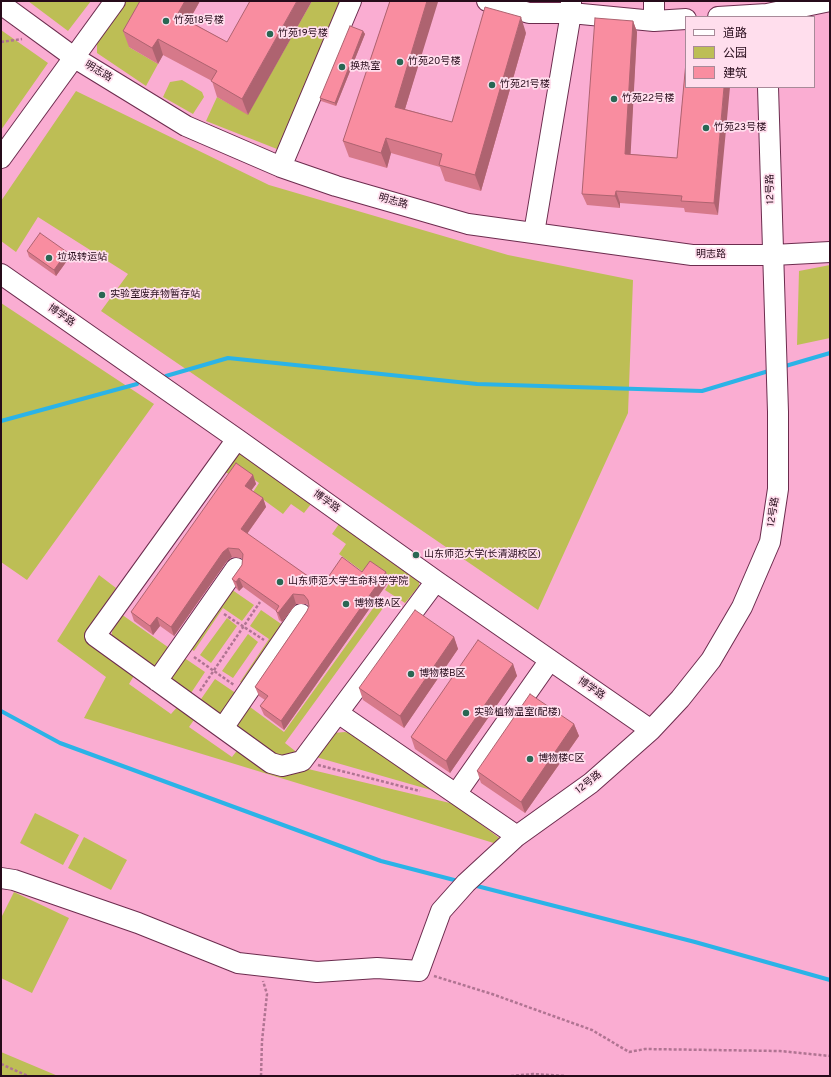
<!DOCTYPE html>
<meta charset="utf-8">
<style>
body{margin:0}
#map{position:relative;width:831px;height:1077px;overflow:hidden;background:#faadd2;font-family:Overpass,"Noto Sans SC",sans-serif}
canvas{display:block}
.frame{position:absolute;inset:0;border:2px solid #260b1a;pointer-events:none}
.legend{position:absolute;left:685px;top:16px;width:130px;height:72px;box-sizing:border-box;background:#ffdeed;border:1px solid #a88a99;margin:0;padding:5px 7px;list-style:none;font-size:12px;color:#260b1a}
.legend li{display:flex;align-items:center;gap:8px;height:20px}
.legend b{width:20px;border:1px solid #a88a99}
</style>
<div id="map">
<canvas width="831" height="1077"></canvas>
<div class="frame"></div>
<ul class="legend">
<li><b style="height:5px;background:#fff"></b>道路</li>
<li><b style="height:11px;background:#bdbe55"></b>公园</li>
<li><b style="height:11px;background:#f98da0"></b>建筑</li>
</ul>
</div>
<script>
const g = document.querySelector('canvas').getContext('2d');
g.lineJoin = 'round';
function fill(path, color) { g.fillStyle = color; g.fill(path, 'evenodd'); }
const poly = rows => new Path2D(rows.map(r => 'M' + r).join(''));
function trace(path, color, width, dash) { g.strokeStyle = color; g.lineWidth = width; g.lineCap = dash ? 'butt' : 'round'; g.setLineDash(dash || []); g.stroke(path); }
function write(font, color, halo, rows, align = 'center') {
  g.font = font + ' Overpass,"Noto Sans SC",sans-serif'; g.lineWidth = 3.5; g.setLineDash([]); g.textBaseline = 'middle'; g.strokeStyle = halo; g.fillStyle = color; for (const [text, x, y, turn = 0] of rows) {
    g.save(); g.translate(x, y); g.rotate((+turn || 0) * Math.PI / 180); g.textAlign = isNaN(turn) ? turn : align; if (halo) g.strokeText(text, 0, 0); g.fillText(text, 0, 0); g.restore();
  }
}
const green = poly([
 [28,1,91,1,68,31],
 [125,1,155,1,129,47,158,64,146,86,97,53,97,42],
 [312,1,345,1,282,151,206,121,217,97,248,114],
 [1,30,48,63,1,130],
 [182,80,202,92,204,97,193,114,163,97,170,82],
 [76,91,269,185,508,255,633,280,628,413,538,610,101,311,128,274,38,217,16,252,1,241,1,201],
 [830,265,830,338,797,345,799,271],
 [1,303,154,404,27,580,1,562],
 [235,450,311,504,304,513,291,504,283,514,253,492,259,483,239,469,233,477,221,469],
 [339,524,419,582,419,586,405,603,385,590,392,579,373,566,366,574,339,554,346,544,332,534],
 [99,575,116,588,85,636,135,674,129,684,171,714,179,705,196,717,189,727,232,757,239,748,304,768,454,804,502,840,497,844,84,718,106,677,57,641],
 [228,587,254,605,242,621,223,608,194,651,187,646],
 [379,600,386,604,285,743,299,754,280,758,233,724,246,704,284,732],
 [261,610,287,628,247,686,240,682,269,639,250,626],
 [121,614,172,650,157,672,111,639,113,626],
 [227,618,237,626,211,663,200,655],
 [248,634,258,642,233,678,222,671],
 [180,655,205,672,189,696,164,679],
 [215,679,240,696,224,720,199,702],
 [345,732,352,734,438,792,316,757,333,733],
 [35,813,79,835,63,865,20,843],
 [84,837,127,860,111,890,68,868],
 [14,892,69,918,32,993,1,978,1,918],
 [1,1052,58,1076,1,1076]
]);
const stream = poly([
 [782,367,830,353],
 [166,376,228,358,477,384,702,391,772,370],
 [1,421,137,384],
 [1,711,60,743,381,861,458,881],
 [473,885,695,942,830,980]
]);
const path = poly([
 [1,42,22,39],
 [224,614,264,640],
 [194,657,234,685],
 [200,691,260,602],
 [318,765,420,791],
 [434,976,492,994,592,1030,629,1052,645,1049,780,1051,830,1056],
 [1,1064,28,1076],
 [261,1076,262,1041,267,994,263,981],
 [511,1076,533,1074,566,1076]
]);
const minor = poly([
 [487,1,529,13,571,13,654,21,686,19],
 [1,4,75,58,186,126,281,167,336,186,468,224,692,255,773,255,830,252],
 [718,17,767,14,830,1],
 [654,21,654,1],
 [1,158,115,1],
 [281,167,351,1],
 [534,233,571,13,571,1],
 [1,274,237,439,436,581,651,730],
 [237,439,95,636,271,763,282,766,302,761,436,581],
 [157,681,236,568],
 [338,713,517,836],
 [223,728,301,614],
 [456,794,550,660],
 [1,878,14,880,138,923,238,963,317,972,377,968,419,971,441,911,466,883,517,836,591,783,651,730,680,699,711,660,742,607,770,542,778,489,778,412,768,87]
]);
const wall = poly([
 [140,1,200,1,189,21,227,42,248,115,217,97,212,81,163,55,158,64,129,47,123,31],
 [390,1,437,1,405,109,452,122,526,33,481,191,445,181,440,167,391,153,387,168,349,157,343,141],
 [633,21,637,32,630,154,677,158,686,62,718,215,685,212,684,208,620,203,620,208,587,205,582,194],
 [363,31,365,34,336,106,321,101,320,98],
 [27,251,67,252,69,258,56,276,29,257],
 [253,475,256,484,251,490,263,498,266,507,247,534,322,586,362,572,389,581,284,730,264,715,260,706,265,700,259,696,255,687,307,611,309,607,307,604,296,604,282,622,279,620,276,611,243,587,239,591,236,588,232,579,242,565,243,559,242,558,232,557,227,561,174,636,160,626,153,635,134,621,131,612],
 [454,637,458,649,404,728,363,700,359,688],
 [513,664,517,676,450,773,415,749,411,737],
 [574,724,579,736,525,813,481,783,477,771]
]);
const shadedWall = poly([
 [185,1,200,1,183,31,177,15],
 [297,1,312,1,248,115,242,99],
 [427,1,437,1,438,2,401,122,395,107],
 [521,17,526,33,481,191,475,175],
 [633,21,637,32,630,166,625,154],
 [363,31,365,34,336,106,335,103],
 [158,39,163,55,158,64,152,48],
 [724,87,730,87,718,215,714,203],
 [386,138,391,153,387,168,381,153],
 [616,191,620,203,620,208,615,196],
 [67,252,69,258,56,276,54,270],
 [253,475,256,484,248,495,245,486],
 [263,498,266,507,244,538,241,529],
 [228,548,232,557,227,561,174,636,171,627,223,552],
 [386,572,389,581,284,730,281,721],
 [239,578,243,587,239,591,236,582],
 [293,594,296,604,282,622,278,613],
 [157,617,160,626,153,635,150,626],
 [454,637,458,649,404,728,400,716],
 [513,664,517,676,450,773,446,761],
 [574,724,579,736,525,813,521,802]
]);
const building = poly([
 [140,1,185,1,177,15,227,42,250,1,297,1,242,99,211,81,217,71,158,39,152,48,123,31,140,1],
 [390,1,427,1,395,107,452,122,485,7,521,17,475,175,439,165,442,154,386,138,381,153,343,141,390,1],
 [595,18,633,21,625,154,677,158,686,62,686,87,724,87,714,203,681,201,682,196,616,191,615,196,582,194,595,18],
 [350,26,363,31,335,103,320,98,350,26],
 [40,233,67,252,54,270,27,251,40,233],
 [236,463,253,475,245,486,263,498,241,529,322,586,342,557,362,572,370,561,386,572,281,721,260,706,268,696,255,687,307,611,309,606,308,600,304,595,293,594,278,613,276,611,279,606,239,578,236,582,232,579,242,565,243,554,239,549,228,548,223,552,171,627,157,617,150,626,131,612,236,463],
 [415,610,454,637,400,716,359,688,415,610],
 [478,640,513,664,446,761,411,737,478,640],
 [530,694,574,724,521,802,477,771,530,694]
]);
const markers = [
 [166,21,4,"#296753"],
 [270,34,4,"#296753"],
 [400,62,4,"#296753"],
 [342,67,4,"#296753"],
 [492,85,4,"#296753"],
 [614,99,4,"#296753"],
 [706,128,4,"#296753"],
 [49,258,4,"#296753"],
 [102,295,4,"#296753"],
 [416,555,4,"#296753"],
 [280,582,4,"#296753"],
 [346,604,4,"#296753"],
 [411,674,4,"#296753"],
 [466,713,4,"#296753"],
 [530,759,4,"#296753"]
];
const poiNames = [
 ["竹苑18号楼",174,21],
 ["竹苑19号楼",278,34],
 ["竹苑20号楼",408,62],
 ["换热室",350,67],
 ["竹苑21号楼",500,85],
 ["竹苑22号楼",622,99],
 ["竹苑23号楼",714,128],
 ["垃圾转运站",57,258],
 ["实验室废弃物暂存站",110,295],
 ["山东师范大学(长清湖校区)",424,555],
 ["山东师范大学生命科学学院",288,582],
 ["博物楼A区",354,604],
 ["博物楼B区",419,674],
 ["实验植物温室(配楼)",474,713],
 ["博物楼C区",538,759]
];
const streetNames = [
 ["明志路",98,72,31],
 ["12号路",771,189,-91],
 ["明志路",393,202,16],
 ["明志路",711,255],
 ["博学路",61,316,35],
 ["博学路",326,502,36],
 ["12号路",774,512,-81],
 ["博学路",591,689,35],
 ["12号路",589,783,-38]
];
fill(green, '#bdbe55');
trace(stream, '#2bb3e7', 4);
trace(minor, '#6c2c4e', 22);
trace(path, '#b07492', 2.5, [3, 2]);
trace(minor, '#fff', 20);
fill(wall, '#d6798a');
fill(shadedWall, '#ae6370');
fill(building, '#f98da0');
trace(building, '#ae6370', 1);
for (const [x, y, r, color] of markers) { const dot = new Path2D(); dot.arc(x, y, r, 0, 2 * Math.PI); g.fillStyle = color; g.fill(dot); trace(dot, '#ffdeed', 1.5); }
write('10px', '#260b1a', '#ffdeed', poiNames, 'left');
write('10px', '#260b1a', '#ffdeed', streetNames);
</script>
